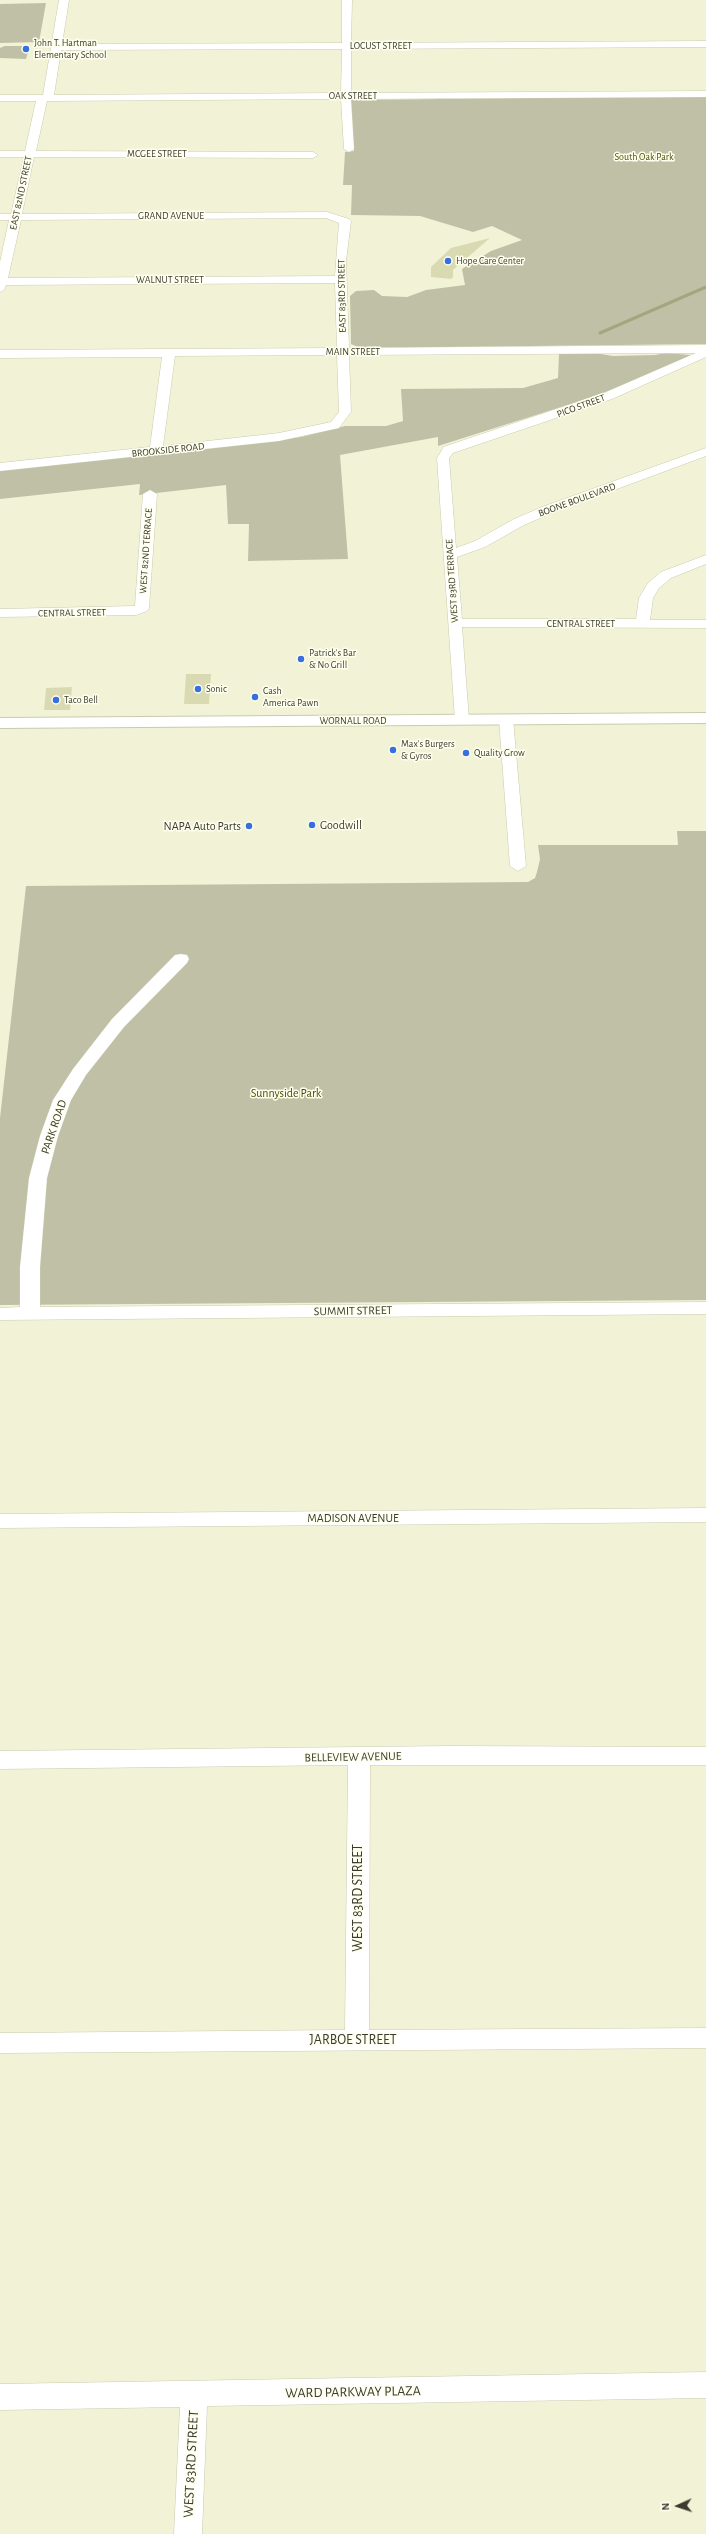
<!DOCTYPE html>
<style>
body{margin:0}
#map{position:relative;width:706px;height:2534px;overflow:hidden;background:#f2f3d6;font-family:"Alegreya Sans",sans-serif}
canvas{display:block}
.north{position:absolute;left:658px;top:2486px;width:40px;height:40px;-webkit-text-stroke:3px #ffe;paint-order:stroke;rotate:267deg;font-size:11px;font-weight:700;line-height:16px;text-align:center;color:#3b3b30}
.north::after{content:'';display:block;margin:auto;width:14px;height:18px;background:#3b3b30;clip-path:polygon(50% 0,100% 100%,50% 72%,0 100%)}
</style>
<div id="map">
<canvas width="706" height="2534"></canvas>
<div class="north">N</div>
</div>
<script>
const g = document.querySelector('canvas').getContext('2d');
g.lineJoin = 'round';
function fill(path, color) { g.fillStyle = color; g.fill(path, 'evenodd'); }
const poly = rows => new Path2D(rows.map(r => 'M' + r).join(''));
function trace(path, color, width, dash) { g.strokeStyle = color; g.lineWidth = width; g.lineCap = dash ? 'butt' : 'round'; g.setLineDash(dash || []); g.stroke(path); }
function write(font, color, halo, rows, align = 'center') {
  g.font = font + ' "Alegreya Sans",sans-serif'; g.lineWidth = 3; g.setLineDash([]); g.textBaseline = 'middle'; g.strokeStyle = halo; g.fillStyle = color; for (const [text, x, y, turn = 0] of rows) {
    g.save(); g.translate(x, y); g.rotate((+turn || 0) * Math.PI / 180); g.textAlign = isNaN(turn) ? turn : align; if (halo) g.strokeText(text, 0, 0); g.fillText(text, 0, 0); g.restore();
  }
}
const green = poly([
 [46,3,39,42,0,43,0,4],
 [5,46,30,46,26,59,0,58,0,48],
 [706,96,706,344,360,348,351,344,350,296,356,291,374,290,382,296,407,297,426,290,465,285,462,269,491,251,522,240,492,226,473,232,420,216,351,215,352,185,343,185,345,152,354,151,350,100],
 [595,353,613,356,655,355,666,353,691,355,690,357,596,396,438,446,438,437,340,455,348,559,248,561,249,524,228,524,226,485,139,495,140,484,0,499,0,470,224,447,301,437,345,426,386,426,403,421,401,389,523,388,558,378,559,354],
 [677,831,706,831,706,1300,0,1305,0,1118,26,886,528,882,535,878,537,872,540,859,538,845,678,845]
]);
const stream = poly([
 [600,333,706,287]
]);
const building = poly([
 [490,238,453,270,453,277,451,279,431,277,431,267,451,248],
 [186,674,211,674,209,704,184,704],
 [72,687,70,710,44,710,46,688]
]);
const minor = poly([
 [59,0,69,0,62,44,342,43,342,0,352,0,351,43,706,41,706,47,351,49,351,93,706,91,706,97,351,99,354,149,349,152,344,149,341,99,47,101,36,151,313,152,318,155,313,158,34,157,22,214,327,212,349,219,351,221,346,261,349,348,706,345,706,357,612,399,453,453,449,458,456,548,475,541,514,519,542,507,706,448,706,456,552,513,524,525,485,547,457,557,462,619,636,619,639,598,648,583,661,572,706,555,706,564,671,578,659,588,653,598,650,620,706,620,706,628,462,627,469,720,462,724,455,720,437,458,442,450,443,447,604,393,696,353,349,355,351,412,339,428,279,441,0,471,0,463,150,447,162,357,0,358,0,350,337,348,335,283,6,285,4,290,0,292,0,262,9,220,0,220,0,214,11,214,24,157,0,157,0,151,25,151,36,101,0,101,0,95,43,95,59,0],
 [342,49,341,93,54,95,61,50,342,49],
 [326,218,339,223,335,276,8,278,21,220,326,218],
 [337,355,339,412,331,422,279,433,163,446,175,356,337,355],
 [150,490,157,494,149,608,147,611,136,615,0,617,0,609,135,606,143,494,150,490],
 [506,715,513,719,526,866,518,871,510,866,499,719,506,715],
 [181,954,187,955,189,959,187,963,124,1027,86,1075,71,1100,58,1136,47,1178,40,1267,40,1307,706,1302,706,1314,0,1320,0,1308,20,1307,20,1267,29,1178,40,1136,53,1100,73,1069,112,1019,175,955,181,954],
 [706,1508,706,1522,0,1528,0,1514,706,1508],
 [450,1746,706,1747,706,1765,370,1765,369,2030,706,2028,706,2048,0,2053,0,2033,345,2030,348,1765,0,1769,0,1751,450,1746],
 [706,2372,706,2398,207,2406,202,2534,174,2534,180,2407,0,2410,0,2384,706,2372]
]);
const secondary = poly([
 [706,713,706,723,0,728,0,718,706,713]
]);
const markers = [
 [26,49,4,"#376fdf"],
 [448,261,4,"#376fdf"],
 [301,659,4,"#376fdf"],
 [198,689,4,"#376fdf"],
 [255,697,4,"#376fdf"],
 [56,700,4,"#376fdf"],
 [393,750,4,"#376fdf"],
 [466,753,4,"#376fdf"],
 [312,825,4,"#376fdf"],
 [249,826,4,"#376fdf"]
];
const farPoinames = [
 ["John T. Hartman",34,43],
 ["Elementary School",34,55],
 ["Hope Care Center",456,261],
 ["Patrick's Bar",309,653],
 ["& No Grill",309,665],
 ["Sonic",206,689],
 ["Cash",263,691],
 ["America Pawn",263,703],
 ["Taco Bell",64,700],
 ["Max's Burgers",401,744],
 ["& Gyros",401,756],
 ["Quality Grow",474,753]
];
const farStreetnames = [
 ["LOCUST STREET",381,46],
 ["OAK STREET",353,96],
 ["MCGEE STREET",157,154],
 ["EAST 82ND STREET",21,193,-78],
 ["GRAND AVENUE",171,216],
 ["WALNUT STREET",170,280],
 ["EAST 83RD STREET",342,296,-91],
 ["MAIN STREET",353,352],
 ["PICO STREET",581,406,-20],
 ["BROOKSIDE ROAD",168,450,-6],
 ["BOONE BOULEVARD",577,500,-20],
 ["WEST 82ND TERRACE",146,551,-86],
 ["WEST 83RD TERRACE",452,581,-94],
 ["CENTRAL STREET",72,613,-1],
 ["CENTRAL STREET",581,624],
 ["WORNALL ROAD",353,721]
];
const farParknames = [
 ["South Oak Park",644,157]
];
const poiNames = [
 ["Goodwill",320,825],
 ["NAPA Auto Parts",241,826,"right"]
];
const parkNames = [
 ["Sunnyside Park",286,1093]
];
const streetNames = [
 ["PARK ROAD",54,1127,-71],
 ["SUMMIT STREET",353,1311,-1],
 ["MADISON AVENUE",353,1518],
 ["BELLEVIEW AVENUE",353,1757,-1]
];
const nearStreetnames = [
 ["WEST 83RD STREET",358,1898,-90],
 ["JARBOE STREET",353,2040],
 ["WARD PARKWAY PLAZA",353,2392,-1],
 ["WEST 83RD STREET",191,2464,-87]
];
fill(green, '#c0c0a7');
trace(stream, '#a6a57f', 3);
fill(building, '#dadab2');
trace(minor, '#cacaae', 1);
trace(secondary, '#cacaae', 2);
fill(minor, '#fff');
fill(secondary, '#fff');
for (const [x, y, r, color] of markers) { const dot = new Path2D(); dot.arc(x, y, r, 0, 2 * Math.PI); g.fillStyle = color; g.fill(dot); trace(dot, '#ffe', 1.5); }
write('10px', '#3b3b30', '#ffe', farPoinames, 'left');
write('10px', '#3b3b30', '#ffe', farStreetnames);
write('10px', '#4d4b07', '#ffe', farParknames);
write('12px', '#3b3b30', '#ffe', poiNames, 'left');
write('12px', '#4d4b07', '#ffe', parkNames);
write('12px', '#3b3b30', '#ffe', streetNames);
write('14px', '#3b3b30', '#ffe', nearStreetnames);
</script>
